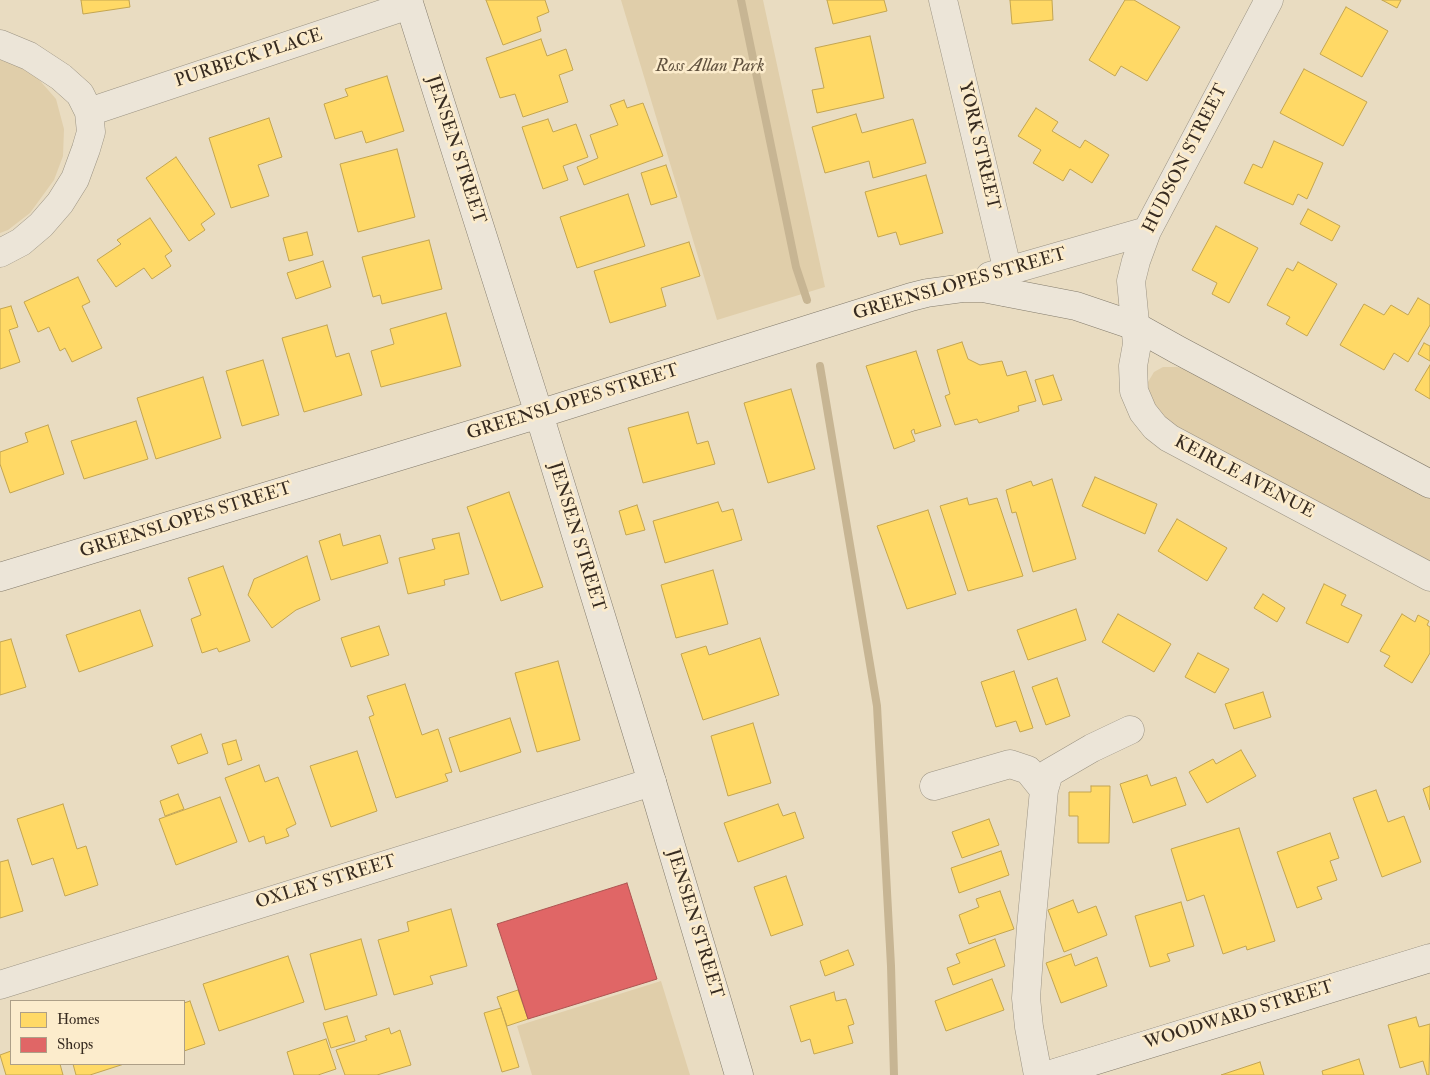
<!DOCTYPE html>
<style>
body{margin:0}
#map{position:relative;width:1430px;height:1075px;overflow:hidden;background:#e9dcc1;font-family:"IM FELL Double Pica",serif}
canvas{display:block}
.legend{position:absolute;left:10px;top:1000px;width:175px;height:65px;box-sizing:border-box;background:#fceccc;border:1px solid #ad9f87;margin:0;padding:6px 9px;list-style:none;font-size:15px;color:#372b20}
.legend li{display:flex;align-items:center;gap:10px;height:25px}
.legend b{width:25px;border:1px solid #ad9f87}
</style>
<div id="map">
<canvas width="1430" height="1075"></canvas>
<ul class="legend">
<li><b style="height:14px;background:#ffd966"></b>Homes</li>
<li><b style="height:14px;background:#e06666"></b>Shops</li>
</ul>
</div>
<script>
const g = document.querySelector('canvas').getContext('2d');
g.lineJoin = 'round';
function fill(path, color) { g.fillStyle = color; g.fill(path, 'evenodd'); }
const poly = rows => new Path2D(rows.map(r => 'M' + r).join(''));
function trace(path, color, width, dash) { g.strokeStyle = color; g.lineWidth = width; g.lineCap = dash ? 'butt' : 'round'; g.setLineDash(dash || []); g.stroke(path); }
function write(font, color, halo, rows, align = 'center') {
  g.font = font + ' "IM FELL Double Pica",serif'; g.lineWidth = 5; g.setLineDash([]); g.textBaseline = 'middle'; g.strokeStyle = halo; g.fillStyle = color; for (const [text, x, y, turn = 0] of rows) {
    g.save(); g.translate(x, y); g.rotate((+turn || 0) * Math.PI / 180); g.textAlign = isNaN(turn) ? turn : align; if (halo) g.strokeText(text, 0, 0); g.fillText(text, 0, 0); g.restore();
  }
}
const green = poly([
 [621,0,763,0,825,287,717,320],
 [0,56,35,75,56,99,64,129,63,156,54,180,30,213,8,230,0,233],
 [1163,367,1177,367,1188,370,1430,498,1430,568,1168,423,1154,407,1149,393,1148,382,1154,372],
 [661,981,690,1075,532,1075,517,1026]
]);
const homes = poly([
 [81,0,129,0,130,7,83,14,81,0],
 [486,0,545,0,549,12,537,17,541,31,503,45,486,0],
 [827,0,884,0,887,11,833,24,827,0],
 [1010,0,1052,0,1053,20,1012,24,1010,0],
 [1125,0,1134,0,1180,27,1147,81,1121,66,1115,76,1089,60,1125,0],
 [1382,0,1401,0,1397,8,1382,0],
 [1346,7,1388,31,1362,77,1320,54,1346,7],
 [870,36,884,98,817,113,812,90,824,88,815,48,870,36],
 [541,39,547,56,566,49,573,70,559,75,568,102,523,117,515,94,500,98,486,58,541,39],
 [1304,69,1367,102,1343,146,1280,113,1304,69],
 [387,76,404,131,366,143,362,131,335,139,324,104,348,96,345,89,387,76],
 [624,100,627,108,643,103,663,156,584,185,577,167,598,158,590,135,618,125,610,105,624,100],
 [1036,108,1058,122,1052,131,1080,148,1085,140,1109,155,1092,183,1070,169,1063,181,1033,163,1041,150,1018,136,1036,108],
 [856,114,862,133,913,119,926,163,873,178,869,161,825,173,812,127,856,114],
 [269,118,282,157,258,165,269,196,231,208,209,138,269,118],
 [548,119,553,132,576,124,588,157,563,166,568,180,543,189,522,127,548,119],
 [1274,141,1323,163,1307,199,1298,194,1293,205,1244,183,1253,164,1262,168,1274,141],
 [397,149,415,217,358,232,340,164,397,149],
 [176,157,215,214,201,224,205,230,189,241,146,178,176,157],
 [666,165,677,197,651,205,641,173,666,165],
 [926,175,943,233,900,245,896,232,878,237,865,192,926,175],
 [628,194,645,246,577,268,560,217,628,194],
 [1308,209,1340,226,1332,241,1300,224,1308,209],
 [150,218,172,251,165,256,171,266,152,279,144,268,116,287,97,260,121,244,117,240,150,218],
 [1216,226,1258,248,1229,303,1212,294,1217,283,1192,270,1216,226],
 [307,232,313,255,289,261,283,238,307,232],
 [429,240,442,289,382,304,380,295,373,297,362,257,429,240],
 [689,242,700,276,661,288,666,306,610,323,594,271,689,242],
 [323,261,331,287,296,299,287,273,323,261],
 [1298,262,1337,284,1307,336,1286,324,1290,317,1267,305,1287,268,1293,271,1298,262],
 [78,277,90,302,82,306,102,348,72,362,65,348,60,351,49,327,38,332,24,302,78,277],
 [1418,298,1430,305,1430,325,1408,362,1394,353,1384,370,1340,345,1364,304,1384,315,1391,305,1408,315,1418,298],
 [11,306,18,327,9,330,20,362,0,369,0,309,11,306],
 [446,313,461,366,381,387,371,351,394,344,390,329,446,313],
 [327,325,336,357,349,353,362,395,304,412,282,338,327,325],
 [962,342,968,359,980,365,1002,361,1007,376,1026,371,1036,401,1018,406,1019,411,979,423,977,419,955,425,945,396,950,394,937,350,962,342],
 [1424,343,1430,346,1430,361,1418,354,1424,343],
 [916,351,941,426,915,434,914,429,911,431,915,441,894,449,866,366,916,351],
 [263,360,279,415,242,426,226,371,263,360],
 [1430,365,1430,399,1415,390,1430,365],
 [1053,375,1062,400,1043,405,1035,380,1053,375],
 [203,377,221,438,156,459,137,398,203,377],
 [791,389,815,469,768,483,744,403,791,389],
 [688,412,697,444,708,441,715,464,643,483,628,428,688,412],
 [136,421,148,459,84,479,71,441,136,421],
 [48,425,64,474,10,493,0,464,0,452,28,442,25,433,48,425],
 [1095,477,1157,504,1145,534,1082,506,1095,477],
 [1052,479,1076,559,1033,572,1016,512,1012,513,1006,490,1031,481,1033,486,1052,479],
 [509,492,543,587,501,601,467,507,509,492],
 [967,498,969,505,997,498,1023,576,968,591,940,506,967,498],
 [718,502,722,512,733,509,742,540,665,563,653,521,718,502],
 [637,505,645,530,626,535,619,511,637,505],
 [928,510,956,594,907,609,877,526,928,510],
 [1177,519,1227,548,1207,581,1158,551,1177,519],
 [459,533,469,574,444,580,445,585,408,594,399,558,435,549,432,539,459,533],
 [340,534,343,546,380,535,388,563,331,580,319,541,340,534],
 [307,556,320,600,296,610,272,628,248,595,254,579,307,556],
 [223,566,250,641,219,652,217,648,202,653,191,619,201,615,188,578,223,566],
 [713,570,728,624,676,638,661,585,713,570],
 [1324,584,1346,595,1341,605,1362,615,1348,643,1306,623,1324,584],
 [1263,594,1285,608,1277,622,1254,608,1263,594],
 [1076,609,1086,640,1028,660,1017,630,1076,609],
 [140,610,153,646,79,672,66,635,140,610],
 [1118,614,1171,644,1154,672,1102,642,1118,614],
 [1402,614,1415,622,1418,615,1429,621,1427,625,1430,627,1430,653,1412,683,1384,666,1390,656,1380,651,1402,614],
 [379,626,389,655,351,667,341,638,379,626],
 [760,638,779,695,703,720,681,654,706,646,709,655,760,638],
 [11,639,26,687,0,695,0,642,11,639],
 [1198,653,1229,669,1215,693,1185,677,1198,653],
 [558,661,580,740,537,752,515,673,558,661],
 [1014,671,1033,728,1020,732,1016,721,996,727,981,682,1014,671],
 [1057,678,1070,716,1046,725,1032,687,1057,678],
 [405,684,422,735,438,729,452,772,445,774,448,781,396,798,369,717,374,715,367,696,405,684],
 [1263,692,1271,717,1234,729,1225,704,1263,692],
 [510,718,521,752,460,772,449,738,510,718],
 [753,723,771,783,728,796,711,736,753,723],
 [201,734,208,753,178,764,171,746,201,734],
 [236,740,242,760,228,765,222,744,236,740],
 [1241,750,1256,776,1207,803,1189,772,1213,759,1216,764,1241,750],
 [357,751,377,811,331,827,310,766,357,751],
 [259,765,265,782,278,777,296,824,286,829,289,836,266,844,264,836,249,842,225,778,259,765],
 [1147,775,1151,786,1176,777,1186,805,1133,823,1120,784,1147,775],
 [1091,786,1110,786,1109,843,1078,843,1078,816,1069,816,1069,792,1091,792,1091,786],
 [1430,786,1430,810,1423,789,1430,786],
 [1376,790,1388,822,1404,816,1421,862,1382,877,1353,798,1376,790],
 [178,794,184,809,165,816,160,801,178,794],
 [220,797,237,842,176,865,159,819,220,797],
 [63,804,77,849,86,846,98,885,65,896,53,858,32,865,17,819,63,804],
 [778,804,783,816,795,812,804,838,738,862,724,823,778,804],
 [989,819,999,845,962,858,952,832,989,819],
 [1239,828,1275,941,1247,950,1246,946,1223,954,1204,895,1187,901,1171,849,1239,828],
 [1330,833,1339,858,1330,861,1337,880,1317,887,1322,899,1297,908,1277,852,1330,833],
 [1001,851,1009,875,959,893,951,868,1001,851],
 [8,860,23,911,0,918,0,862,8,860],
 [786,876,803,925,771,936,754,887,786,876],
 [1000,891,1014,929,969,944,959,915,979,907,976,899,1000,891],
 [1073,900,1078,913,1096,906,1107,935,1064,952,1048,910,1073,900],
 [1181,902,1194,946,1167,954,1170,961,1150,967,1135,916,1181,902],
 [451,909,467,966,430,976,433,984,394,995,378,940,409,931,407,922,451,909],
 [361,939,377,995,325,1010,310,954,361,939],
 [995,939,1005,966,953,985,947,968,960,963,956,954,995,939],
 [848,950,854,965,825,976,820,961,848,950],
 [1071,954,1075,966,1097,957,1107,986,1061,1003,1046,963,1071,954],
 [288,956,304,1002,219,1031,203,984,288,956],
 [992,979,1004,1010,946,1031,935,1001,992,979],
 [518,990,528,1019,507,1026,497,997,518,990],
 [834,992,836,1001,846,999,854,1024,848,1026,853,1043,814,1054,810,1039,801,1042,790,1006,834,992],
 [190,1001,205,1044,184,1051,184,1003,190,1001],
 [501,1008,519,1067,502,1072,484,1013,501,1008],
 [347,1016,355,1041,331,1048,323,1023,347,1016],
 [1416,1017,1419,1027,1430,1024,1429,1075,1427,1075,1423,1061,1400,1068,1388,1025,1416,1017],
 [389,1028,391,1034,400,1030,411,1065,377,1075,345,1075,336,1050,367,1040,365,1036,389,1028],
 [326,1039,336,1069,318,1075,294,1075,287,1052,326,1039],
 [11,1051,11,1064,60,1064,63,1075,6,1075,0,1055,11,1051],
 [1359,1059,1364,1075,1323,1075,1322,1071,1359,1059],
 [1260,1062,1264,1075,1221,1075,1260,1062],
 [73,1064,124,1064,90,1075,76,1075,73,1064]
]);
const shops = poly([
 [627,883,657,979,528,1019,497,924,627,883]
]);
const stream = poly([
 [741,0,796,267,807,300],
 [820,366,877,706,891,966,894,1075]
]);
const street = poly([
 [943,0,1008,272,1005,292],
 [1269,0,1147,231,1136,261,1131,281,1137,344,1133,366,1134,391,1143,412,1155,427,1169,438,1430,577],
 [0,44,29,56,61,77,80,94,89,112,91,132,86,149,75,179,60,203,41,225,21,242,0,253],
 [89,112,409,5],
 [990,276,1147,231],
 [934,786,1010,764,1028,770,1044,790],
 [0,985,652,782],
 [1038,1075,1029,1027,1026,998,1031,927,1044,790,1049,773,1092,748,1130,730]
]);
const secondary = poly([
 [408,0,539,414,652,782,739,1075],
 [0,577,539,414,911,297,927,293,964,288,983,288,1076,306,1135,326,1178,350,1430,484],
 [1048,1075,1430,958]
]);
const streetNames = [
 ["PURBECK PLACE",249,59,-18],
 ["YORK STREET",978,146,77],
 ["JENSEN STREET",455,150,72],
 ["HUDSON STREET",1186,159,-63],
 ["GREENSLOPES STREET",960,285,-16],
 ["GREENSLOPES STREET",573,403,-17],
 ["KEIRLE AVENUE",1244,478,28],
 ["GREENSLOPES STREET",186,521,-17],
 ["JENSEN STREET",576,537,73],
 ["OXLEY STREET",326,883,-17],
 ["JENSEN STREET",694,924,73],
 ["WOODWARD STREET",1239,1016,-17]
];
const parkNames = [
 ["Ross Allan Park",710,67]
];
fill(green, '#e0ceaa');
fill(homes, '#ffd966');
trace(homes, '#c3a551', 1);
fill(shops, '#e06666');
trace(shops, '#ad5451', 1);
trace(stream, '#c7b593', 8);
trace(street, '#9b9383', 29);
trace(secondary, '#837b6c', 29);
trace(street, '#ece5d8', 28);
trace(secondary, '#ece5d8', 28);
write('18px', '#372b20', '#fceccc', streetNames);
write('italic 18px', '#60513e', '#fceccc', parkNames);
</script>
